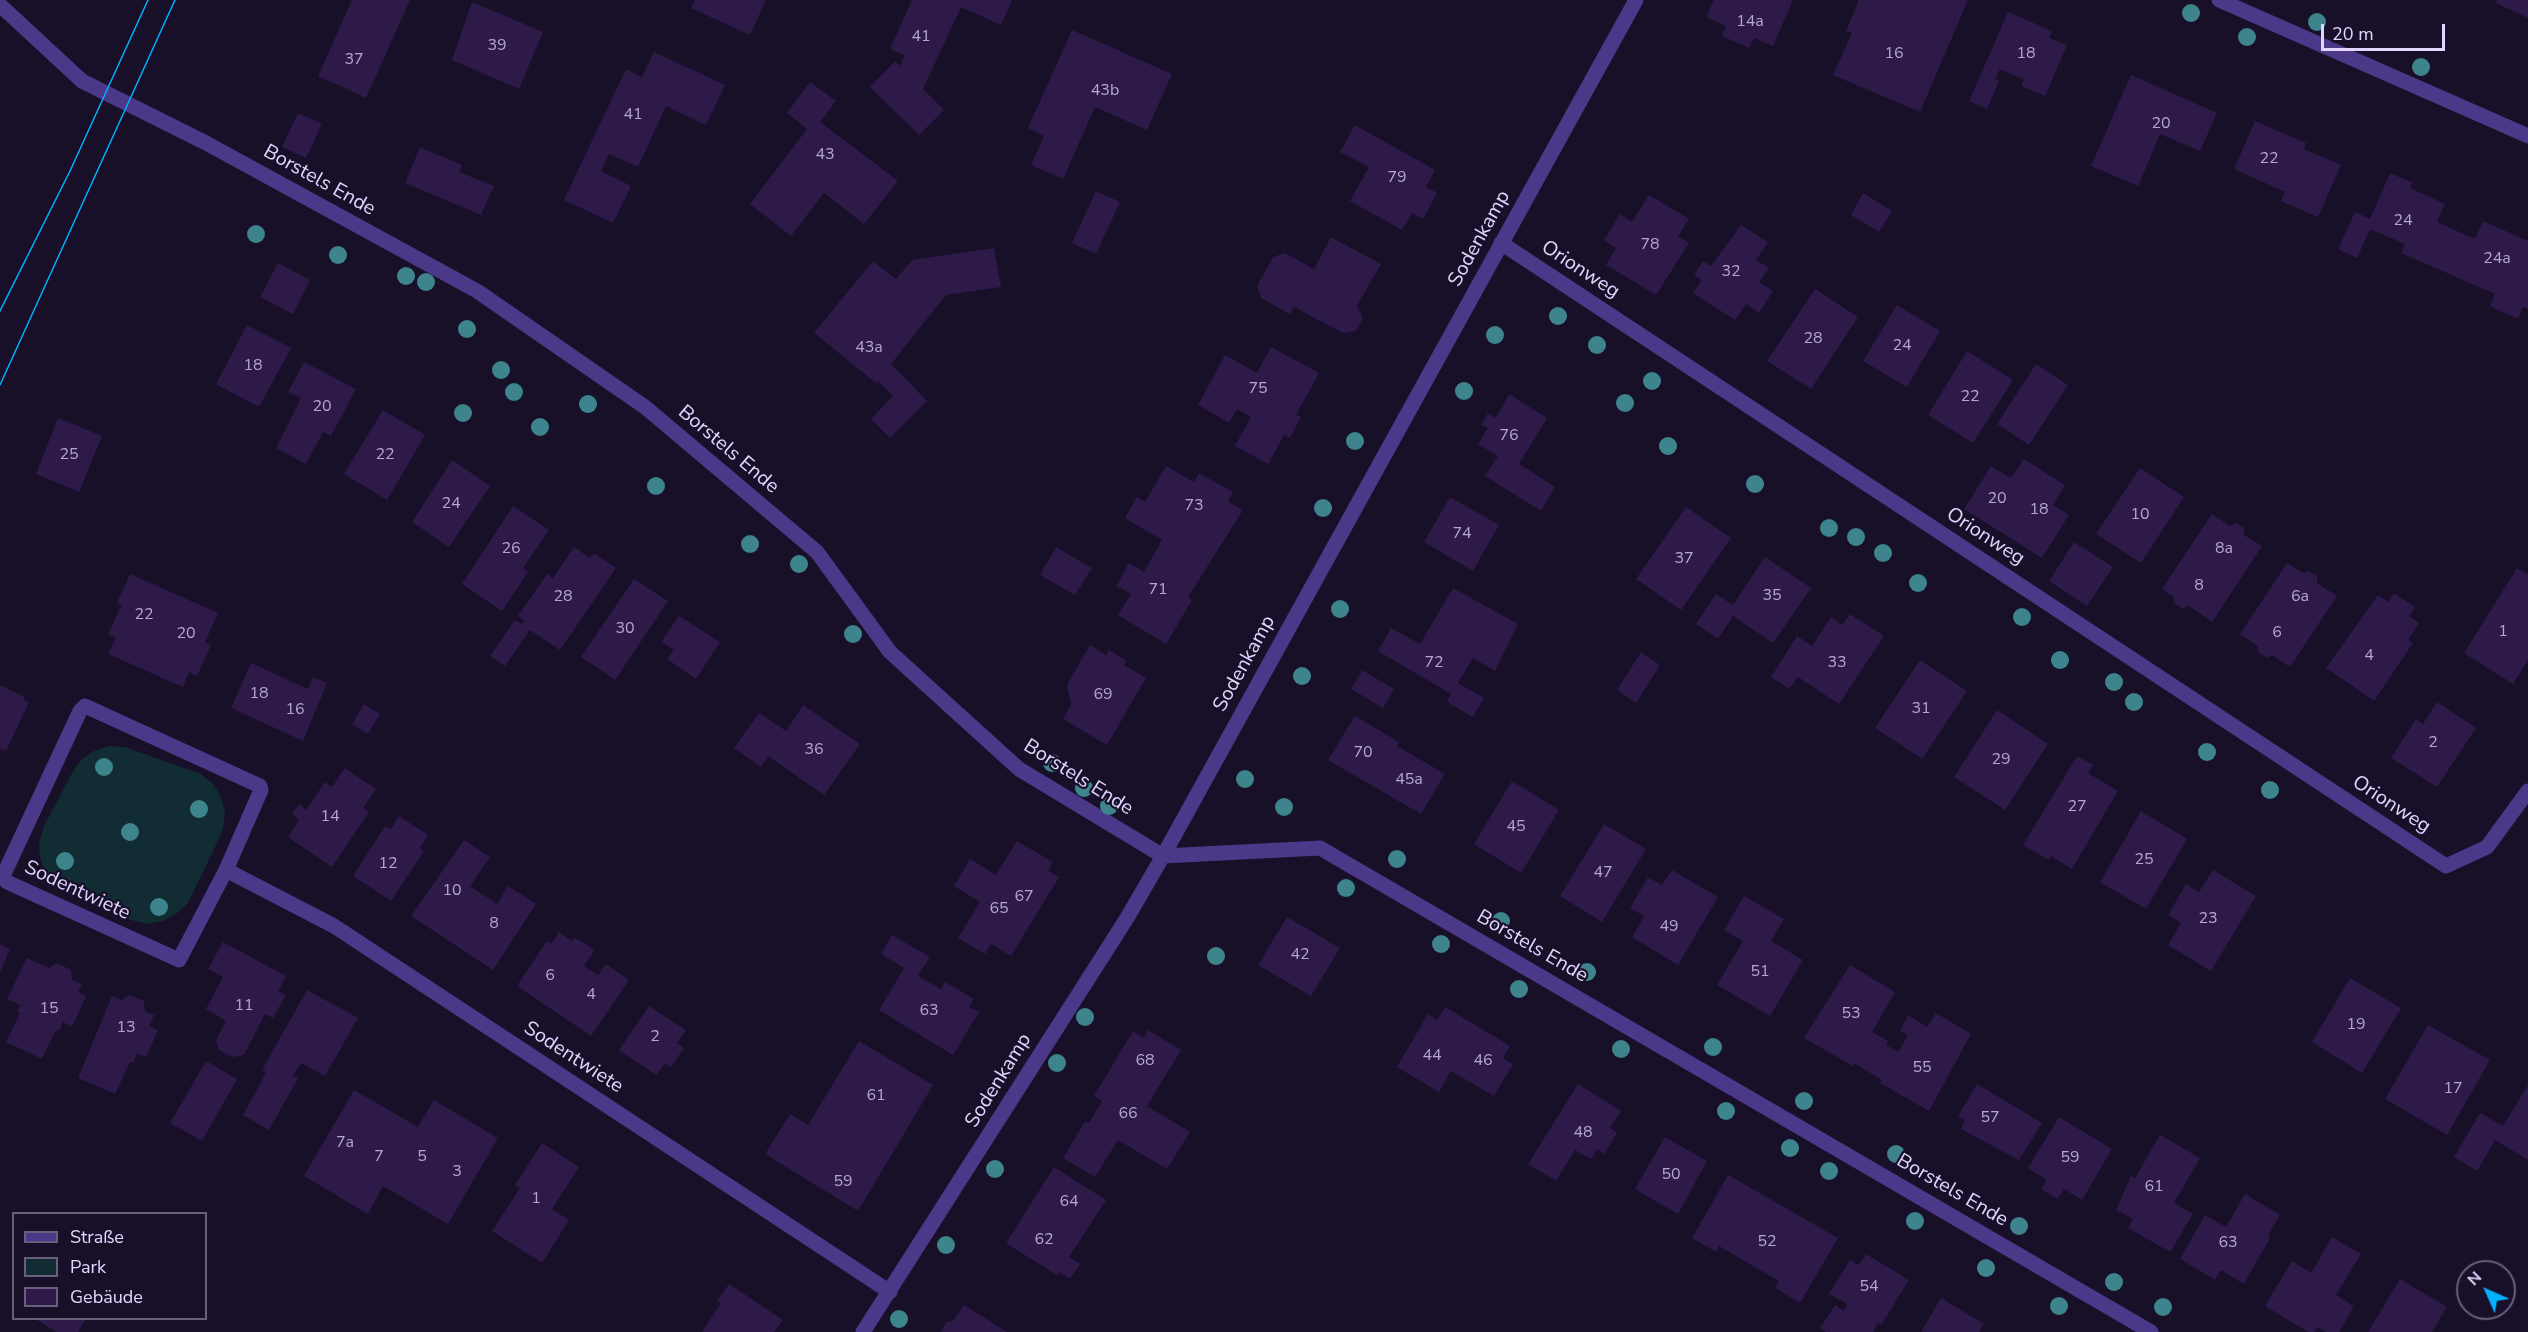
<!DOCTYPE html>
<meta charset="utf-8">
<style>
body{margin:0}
#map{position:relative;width:2528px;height:1332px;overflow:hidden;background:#180f28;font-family:"Nunito Sans",sans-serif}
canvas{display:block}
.legend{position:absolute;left:12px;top:1212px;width:195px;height:108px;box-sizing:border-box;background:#180f28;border:2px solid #695e7e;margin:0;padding:8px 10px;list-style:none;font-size:18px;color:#e3d5ff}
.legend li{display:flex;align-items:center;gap:12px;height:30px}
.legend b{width:30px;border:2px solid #695e7e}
.north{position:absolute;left:2456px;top:1260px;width:60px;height:60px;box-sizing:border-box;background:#180f28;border:2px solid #695e7e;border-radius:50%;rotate:315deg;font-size:16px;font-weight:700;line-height:24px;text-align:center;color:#e3d5ff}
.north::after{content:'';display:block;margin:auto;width:21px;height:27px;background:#01b1ff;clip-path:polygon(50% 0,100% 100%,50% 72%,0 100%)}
.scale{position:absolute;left:2321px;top:24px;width:124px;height:27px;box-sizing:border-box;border:3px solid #e3d5ff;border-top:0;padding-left:8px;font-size:18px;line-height:21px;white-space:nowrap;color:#e3d5ff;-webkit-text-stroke:4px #180f28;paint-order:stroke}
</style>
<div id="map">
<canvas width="2528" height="1332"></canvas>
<ul class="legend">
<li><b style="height:8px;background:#4c3888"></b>Straße</li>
<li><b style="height:16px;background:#112c32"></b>Park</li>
<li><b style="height:16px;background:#2d1a49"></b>Gebäude</li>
</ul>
<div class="north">N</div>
<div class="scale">20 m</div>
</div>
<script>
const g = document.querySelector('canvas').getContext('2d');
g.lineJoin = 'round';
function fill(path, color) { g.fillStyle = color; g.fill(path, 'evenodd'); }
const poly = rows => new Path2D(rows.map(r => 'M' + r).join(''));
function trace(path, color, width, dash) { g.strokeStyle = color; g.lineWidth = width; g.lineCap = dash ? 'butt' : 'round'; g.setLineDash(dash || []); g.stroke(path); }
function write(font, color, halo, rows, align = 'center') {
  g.font = font + ' "Nunito Sans",sans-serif'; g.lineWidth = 4.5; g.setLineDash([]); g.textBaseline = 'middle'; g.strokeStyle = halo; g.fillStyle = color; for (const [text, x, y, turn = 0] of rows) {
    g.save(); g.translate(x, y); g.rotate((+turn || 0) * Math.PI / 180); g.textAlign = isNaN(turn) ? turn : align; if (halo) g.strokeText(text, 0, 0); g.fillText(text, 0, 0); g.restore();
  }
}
const green = poly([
 [109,746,125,747,201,774,213,784,221,797,225,813,223,829,217,843,188,903,176,914,163,921,147,924,131,920,71,894,56,886,46,873,40,858,39,842,44,826,72,773,81,760,94,751]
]);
const building = poly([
 [352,0,410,0,366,98,318,76],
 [695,0,766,0,750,35,691,8],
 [912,0,1012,0,1001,25,961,7,923,89,944,110,919,135,870,87,895,61,900,66,904,55,890,49],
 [1714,0,1793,0,1773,46,1754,38,1749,48,1722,36,1726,26,1706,17],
 [1859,0,1968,0,1920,112,1833,75,1852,33,1846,31],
 [2497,0,2528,0,2528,18,2496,3],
 [472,2,543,32,519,89,452,60],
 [2008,12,2052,31,2049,38,2067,45,2045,96,2021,86,2024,80,2000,69,1995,79,1999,81,1987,109,1969,101],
 [1072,30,1172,74,1147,130,1095,107,1063,179,1031,165,1044,136,1028,128],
 [654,52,725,85,706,125,666,106,638,167,609,154,601,171,631,186,613,223,564,200,626,69,642,77],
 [2131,75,2217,113,2200,151,2160,134,2138,186,2091,166],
 [810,82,836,101,820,122,898,181,864,224,824,193,791,236,750,204,807,129,787,113],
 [298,113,322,124,306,158,282,147],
 [2255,121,2306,143,2304,149,2341,165,2318,217,2281,201,2285,192,2234,169],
 [1355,125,1435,170,1426,187,1437,193,1423,219,1412,213,1402,230,1350,201,1369,167,1340,152],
 [420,147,462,165,459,172,494,186,481,215,405,183],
 [2390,173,2413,183,2410,188,2445,204,2437,222,2475,239,2483,221,2528,241,2528,309,2523,307,2518,319,2490,306,2495,294,2401,253,2405,244,2370,229,2357,258,2338,249,2355,212,2370,219],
 [1096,191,1120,202,1096,254,1072,243],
 [1863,193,1892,211,1879,232,1851,215],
 [1649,195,1689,219,1678,236,1689,243,1656,295,1606,265,1616,248,1604,240,1620,214,1632,222],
 [1741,225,1768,242,1756,260,1769,268,1759,282,1773,291,1759,313,1746,304,1735,320,1693,293,1702,280,1694,275,1703,261,1711,266],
 [1331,237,1381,264,1357,306,1363,318,1356,331,1343,333,1294,307,1290,314,1261,298,1257,286,1273,257,1285,253,1314,269],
 [994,248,1001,287,946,295,891,364,927,401,890,438,871,419,893,396,878,381,876,383,814,333,873,261,896,279,912,260],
 [278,263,310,280,293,314,260,297],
 [1815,289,1858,317,1811,389,1767,361],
 [1897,305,1940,331,1907,387,1863,361],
 [247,325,291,348,259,407,216,384],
 [1271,347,1319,373,1296,415,1301,417,1290,438,1284,435,1268,464,1235,446,1251,417,1237,409,1229,423,1198,405,1225,355,1257,373],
 [1967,351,2013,380,1973,443,1928,415],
 [304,362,356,389,331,436,323,432,306,464,276,448,301,398,288,392],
 [2036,364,2068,385,2029,445,1997,424],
 [1509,394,1547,418,1519,464,1555,487,1541,511,1485,476,1498,456,1478,444,1488,428,1481,425,1488,413,1496,418],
 [383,410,425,435,387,500,344,474],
 [58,418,102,436,79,492,36,474],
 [2024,459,2065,485,2053,505,2069,515,2042,558,1964,509,1991,466,2011,478],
 [452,460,490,486,449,547,412,522],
 [1166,466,1194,482,1199,473,1233,492,1228,502,1243,510,1188,597,1192,600,1166,644,1118,615,1131,594,1116,586,1129,563,1144,572,1162,540,1125,518,1137,497,1145,502],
 [2140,468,2184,497,2141,563,2096,534],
 [1450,497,1499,525,1473,571,1424,542],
 [513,506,549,530,523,568,528,572,502,611,462,584],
 [1686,507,1731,538,1681,610,1636,579],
 [2212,514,2230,526,2236,523,2244,528,2244,535,2262,546,2212,622,2189,606,2183,609,2174,603,2174,597,2162,589],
 [2074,542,2113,567,2087,606,2049,581],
 [574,547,590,558,594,553,616,568,560,650,530,630,505,666,490,656,515,620,522,624,525,621,518,616,547,574,553,578],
 [1056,547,1092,568,1075,595,1040,575],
 [1765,557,1811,588,1773,643,1733,616,1718,639,1696,624,1716,594,1733,605],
 [2287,563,2303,573,2309,571,2317,576,2317,583,2337,596,2290,667,2272,655,2267,658,2258,652,2258,646,2240,634],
 [2517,568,2528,575,2528,660,2513,684,2464,653],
 [130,574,218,613,205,642,211,645,197,676,189,672,183,687,108,654,116,638,108,634,122,604,117,603],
 [634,579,668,601,615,680,581,657],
 [1453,588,1518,624,1495,671,1473,658,1458,683,1484,698,1473,717,1447,702,1451,694,1378,651,1391,628,1420,644],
 [2394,593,2415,607,2409,616,2419,623,2408,640,2413,643,2374,701,2326,668,2378,595,2388,602],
 [1850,614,1884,636,1839,704,1798,677,1789,689,1771,677,1797,636,1812,646,1831,617,1842,625],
 [679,616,720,642,696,679,667,659,674,650,661,642],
 [1090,645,1106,655,1109,650,1127,661,1124,665,1146,678,1107,745,1063,719,1071,705,1067,685],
 [1641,652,1660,665,1636,703,1617,690],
 [1920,660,1967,691,1922,759,1875,728],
 [251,663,308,689,313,677,327,683,303,741,231,708],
 [1362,670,1394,689,1383,708,1351,689],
 [0,685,25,697,24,700,29,702,6,751,0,749],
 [2437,702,2476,728,2437,787,2391,758,2416,719,2423,724],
 [364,704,380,714,368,734,352,724],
 [803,705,860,744,824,795,768,756,761,767,734,748,759,713,786,731],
 [1997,710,2048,744,2005,810,1954,777],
 [1355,716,1399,742,1397,746,1445,774,1421,814,1328,760],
 [2077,756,2093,765,2088,773,2118,791,2072,869,2051,856,2049,860,2023,845],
 [345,768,376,789,363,808,369,812,332,867,288,837,299,820,292,814,299,804,306,810,325,782,332,787],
 [1512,781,1559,810,1521,873,1474,844],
 [2141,811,2187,839,2146,909,2100,882],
 [399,816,428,835,420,848,424,851,391,901,353,876,385,826,391,829],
 [1604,824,1646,849,1602,922,1560,896],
 [464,840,490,857,470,886,497,904,508,886,536,904,493,970,411,916],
 [1017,841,1053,862,1048,871,1059,877,1011,956,991,944,985,954,958,938,980,902,954,886,970,859,996,875],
 [1672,870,1718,897,1678,965,1632,937,1644,916,1630,908,1648,877,1662,885],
 [2213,870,2256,896,2211,971,2168,945,2181,923,2168,915,2186,884,2199,892],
 [1744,896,1784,919,1771,941,1803,960,1770,1016,1717,985,1743,941,1724,930],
 [1287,917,1340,948,1311,996,1258,965],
 [559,932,572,941,574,937,595,950,584,966,598,975,606,964,629,980,591,1036,517,986,547,941,551,944],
 [892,935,930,957,918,976,941,989,945,982,974,999,969,1007,979,1012,953,1055,879,1010,904,968,881,954],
 [223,942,286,976,278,991,286,995,273,1018,265,1014,244,1055,233,1057,219,1050,216,1040,226,1021,206,1009,223,977,208,969],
 [0,944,10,949,0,972],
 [27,958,49,968,57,963,71,970,72,980,82,984,78,992,86,996,72,1027,63,1022,59,1031,56,1030,42,1059,6,1042,20,1013,17,1012,20,1005,7,999],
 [1850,965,1895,992,1872,1032,1888,1041,1886,1045,1898,1052,1908,1035,1900,1031,1908,1015,1927,1027,1936,1013,1971,1034,1929,1111,1880,1083,1882,1080,1854,1063,1853,1066,1804,1038],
 [2350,978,2401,1008,2362,1073,2312,1042],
 [307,990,358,1018,325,1076,301,1063,293,1076,298,1078,269,1130,243,1115,266,1073,262,1070],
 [130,995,144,1001,145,1011,154,1015,149,1026,158,1030,146,1057,137,1053,133,1063,130,1062,115,1094,78,1078,112,996,121,1000],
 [649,1006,686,1030,677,1043,684,1048,671,1067,665,1063,656,1075,619,1050],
 [1445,1007,1510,1046,1503,1058,1513,1064,1494,1096,1451,1071,1439,1092,1397,1067,1428,1014,1437,1020],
 [2428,1025,2490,1060,2447,1135,2385,1099],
 [1148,1030,1181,1050,1147,1106,1190,1132,1167,1169,1118,1140,1095,1177,1063,1158,1085,1121,1089,1123,1102,1101,1094,1096,1133,1031,1144,1038],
 [859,1041,933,1085,858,1211,765,1154,790,1114,808,1125],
 [206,1061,237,1079,202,1141,170,1123],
 [1578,1084,1621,1111,1610,1128,1617,1133,1604,1154,1597,1149,1591,1159,1575,1150,1556,1181,1528,1164],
 [1977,1084,2042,1123,2019,1160,1961,1129,1965,1120,1958,1116],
 [2528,1085,2528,1160,2495,1140,2477,1171,2454,1157,2480,1113,2503,1126],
 [354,1090,418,1127,434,1100,498,1138,448,1224,383,1186,368,1214,304,1176],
 [2059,1117,2112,1149,2082,1200,2064,1189,2058,1199,2041,1189,2047,1180,2028,1168],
 [2160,1135,2200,1158,2174,1203,2193,1214,2170,1252,2128,1228,2133,1219,2116,1210,2131,1176,2135,1178],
 [1665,1137,1707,1161,1678,1214,1635,1189],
 [542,1143,579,1167,552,1209,569,1220,542,1263,492,1231,520,1188,515,1185],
 [1054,1167,1106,1200,1069,1257,1080,1264,1070,1279,1059,1272,1058,1276,1006,1243],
 [1728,1175,1838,1238,1800,1303,1775,1288,1779,1281,1719,1246,1716,1252,1692,1238],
 [2245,1194,2280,1215,2268,1236,2270,1238,2244,1284,2221,1270,2215,1280,2180,1259,2205,1215,2226,1227],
 [2332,1237,2361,1254,2336,1295,2354,1306,2339,1332,2326,1332,2318,1327,2314,1332,2308,1332,2265,1306,2292,1261,2311,1273],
 [1866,1254,1909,1280,1881,1325,1878,1323,1873,1332,1826,1332,1820,1328,1835,1305,1844,1311,1847,1304,1829,1294,1850,1260,1859,1265],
 [2400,1279,2447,1307,2432,1332,2368,1332],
 [729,1284,783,1320,774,1332,702,1332,721,1303,717,1301],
 [1941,1298,1984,1324,1979,1332,1921,1332],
 [964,1305,1007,1332,941,1332,946,1322,953,1321],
 [34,1318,86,1318,78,1332,56,1332]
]);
const minor = poly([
 [2219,0,2528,136],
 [0,5,82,81,206,143,477,291,645,407,817,552,890,652,1019,769,1163,856,1320,848,2151,1332],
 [1501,243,2446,866,2487,847,2528,791],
 [226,870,261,790,260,786,85,706,80,711,3,876,7,882,179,960,226,870,334,926,890,1292],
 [863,1332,1127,918,1163,856,1636,0]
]);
const tram = poly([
 [0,311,70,171,148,0],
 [0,385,175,0]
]);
const trees = [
 [2191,13],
 [2317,22],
 [2247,37],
 [2421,67],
 [256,234],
 [338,255],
 [406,276],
 [426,282],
 [1558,316],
 [467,329],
 [1495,335],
 [1597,345],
 [501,370],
 [1652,381],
 [1464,391],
 [514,392],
 [1625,403],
 [588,404],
 [463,413],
 [540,427],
 [1355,441],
 [1668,446],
 [1755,484],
 [656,486],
 [1323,508],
 [1829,528],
 [1856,537],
 [750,544],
 [1883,553],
 [799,564],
 [1918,583],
 [1340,609],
 [2022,617],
 [853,634],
 [2060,660],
 [1302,676],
 [2114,682],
 [2134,702],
 [2207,752],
 [1052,763],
 [104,767],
 [1245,779],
 [1084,788],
 [2270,790],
 [1109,806],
 [1284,807],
 [199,809],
 [130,832],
 [1397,859],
 [65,861],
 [1346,888],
 [159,907],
 [1501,921],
 [1441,944],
 [1216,956],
 [1587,972],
 [1519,989],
 [1085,1017],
 [1713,1047],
 [1621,1049],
 [1057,1063],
 [1804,1101],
 [1726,1111],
 [1790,1148],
 [1896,1154],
 [995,1169],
 [1829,1171],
 [1915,1221],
 [2019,1226],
 [946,1245],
 [1986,1268],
 [2114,1282],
 [2059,1306],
 [2163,1307],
 [899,1319]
];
const numberNames = [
 ["14a",1750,22],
 ["41",921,37],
 ["39",497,46],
 ["16",1894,54],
 ["18",2026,54],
 ["37",354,60],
 ["43b",1105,91],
 ["41",633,115],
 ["20",2161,124],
 ["43",825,155],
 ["22",2269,159],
 ["79",1397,178],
 ["24",2403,221],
 ["78",1650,245],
 ["24a",2497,259],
 ["32",1731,272],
 ["28",1813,339],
 ["24",1902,346],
 ["43a",869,348],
 ["18",253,366],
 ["75",1258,389],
 ["22",1970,397],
 ["20",322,407],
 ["76",1509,436],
 ["25",69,455],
 ["22",385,455],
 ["20",1997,499],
 ["24",451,504],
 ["73",1194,506],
 ["18",2039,510],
 ["10",2140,515],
 ["74",1462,534],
 ["26",511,549],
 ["8a",2224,549],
 ["37",1684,559],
 ["8",2199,586],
 ["71",1158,590],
 ["35",1772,596],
 ["28",563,597],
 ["6a",2300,597],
 ["22",144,615],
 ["30",625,629],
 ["1",2503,632],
 ["6",2277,633],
 ["20",186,634],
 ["4",2369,656],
 ["72",1434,663],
 ["33",1837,663],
 ["18",259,694],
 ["69",1103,695],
 ["31",1921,709],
 ["16",295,710],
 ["2",2433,743],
 ["36",814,750],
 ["70",1363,753],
 ["29",2001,760],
 ["45a",1409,780],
 ["27",2077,807],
 ["14",330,817],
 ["45",1516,827],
 ["25",2144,860],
 ["12",388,864],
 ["47",1603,873],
 ["10",452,891],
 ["67",1024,897],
 ["65",999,909],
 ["23",2208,919],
 ["8",494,924],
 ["49",1669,927],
 ["42",1300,955],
 ["51",1760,972],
 ["6",550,976],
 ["4",591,995],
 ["11",244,1006],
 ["15",49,1009],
 ["63",929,1011],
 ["53",1851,1014],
 ["19",2356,1025],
 ["13",126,1028],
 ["2",655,1037],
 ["44",1432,1056],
 ["68",1145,1061],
 ["46",1483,1061],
 ["55",1922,1068],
 ["17",2453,1089],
 ["61",876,1096],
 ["66",1128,1114],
 ["57",1990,1118],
 ["48",1583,1133],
 ["7a",345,1143],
 ["7",379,1157],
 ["5",422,1157],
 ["59",2070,1158],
 ["3",457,1172],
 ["50",1671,1175],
 ["59",843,1182],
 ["61",2154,1187],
 ["1",536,1199],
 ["64",1069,1202],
 ["62",1044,1240],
 ["52",1767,1242],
 ["63",2228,1243],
 ["54",1869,1287]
];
const streetNames = [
 ["Borstels Ende",319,181,29],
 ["Sodenkamp",1480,239,-61],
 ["Orionweg",1580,270,33],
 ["Borstels Ende",728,450,40],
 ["Orionweg",1985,537,33],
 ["Sodenkamp",1245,664,-61],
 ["Borstels Ende",1078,778,32],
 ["Orionweg",2391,805,33],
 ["Sodentwiete",77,891,25],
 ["Borstels Ende",1532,947,30],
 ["Sodentwiete",573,1058,33],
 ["Sodenkamp",999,1081,-58],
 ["Borstels Ende",1952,1191,30]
];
fill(green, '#112c32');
fill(building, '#2d1a49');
trace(minor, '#4c3888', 15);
trace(tram, '#01b1ff', 1.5);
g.fillStyle = '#3d848c';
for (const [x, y] of trees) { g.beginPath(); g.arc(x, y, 9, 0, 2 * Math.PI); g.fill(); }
write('16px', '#b6a6d2', null, numberNames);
write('20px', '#e3d5ff', '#180f28', streetNames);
</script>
